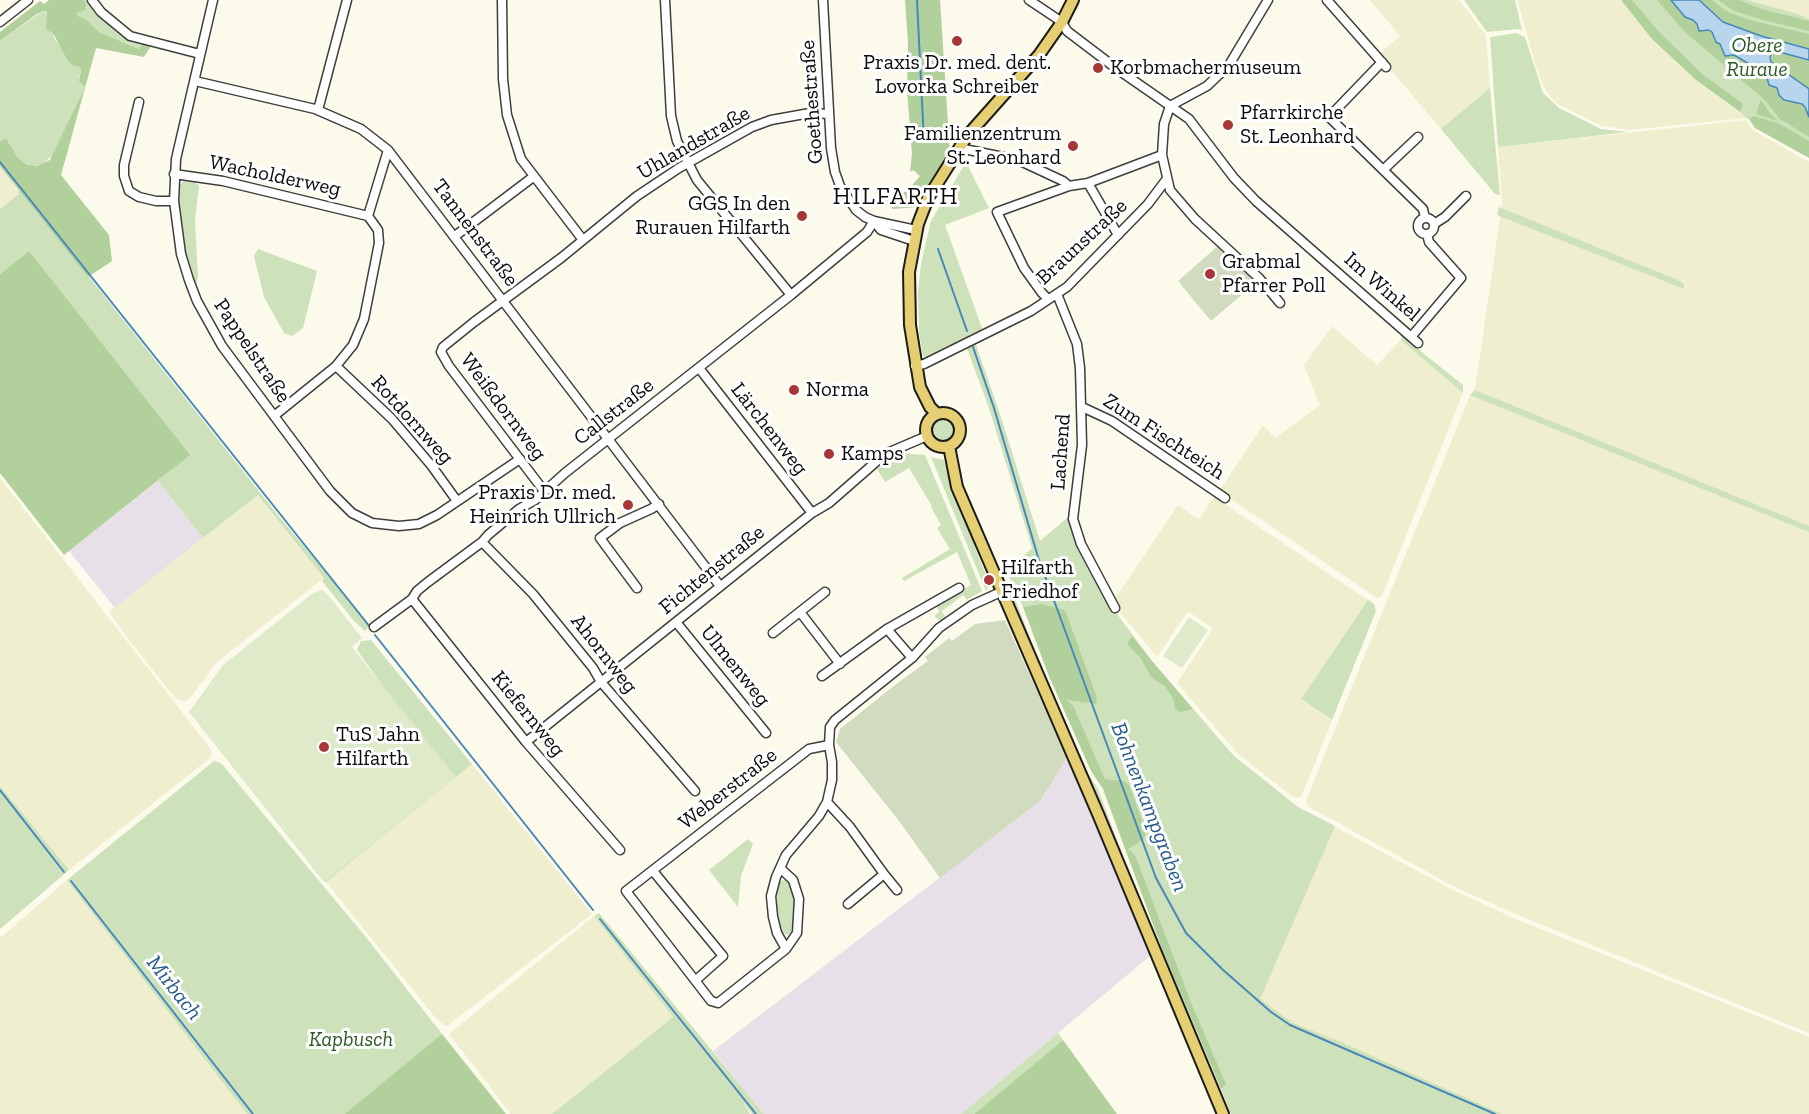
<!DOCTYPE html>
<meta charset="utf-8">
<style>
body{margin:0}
canvas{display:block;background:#fcfaeb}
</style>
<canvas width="1809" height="1114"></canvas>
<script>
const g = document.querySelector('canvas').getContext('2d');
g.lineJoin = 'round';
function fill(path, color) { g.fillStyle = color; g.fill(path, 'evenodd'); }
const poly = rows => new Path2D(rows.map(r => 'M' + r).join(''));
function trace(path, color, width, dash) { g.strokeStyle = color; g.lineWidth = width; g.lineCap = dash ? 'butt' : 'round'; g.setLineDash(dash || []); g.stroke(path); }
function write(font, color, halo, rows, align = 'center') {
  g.font = font + ' "Zilla Slab",serif'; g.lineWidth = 6; g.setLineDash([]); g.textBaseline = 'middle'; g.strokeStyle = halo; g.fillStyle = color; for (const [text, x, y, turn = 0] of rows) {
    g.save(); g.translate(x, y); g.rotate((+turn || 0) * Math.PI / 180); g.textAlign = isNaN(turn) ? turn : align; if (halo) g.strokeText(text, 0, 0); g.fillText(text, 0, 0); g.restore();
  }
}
const industrial = poly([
 [158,481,203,538,115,608,69,551],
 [1067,758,1150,956,961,1114,764,1114,713,1051,1040,801]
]);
const farmland = poly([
 [1370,0,1459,0,1486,35,1490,88,1441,129,1378,55,1400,36],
 [1517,0,1621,0,1652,39,1696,80,1746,118,1629,130,1602,126,1556,103,1546,91,1538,73],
 [1739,0,1809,0,1809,21],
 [1746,120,1753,130,1809,162,1809,1033,1520,916,1455,887,1309,807,1306,801,1470,395,1475,389,1502,205,1498,147],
 [0,166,18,187,19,194,0,209],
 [1332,326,1377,365,1401,340,1463,393,1382,596,1377,598,1219,491,1263,425,1275,438,1320,405,1304,365],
 [0,478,212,751,210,758,69,870,0,786],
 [258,495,324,578,217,662,190,698,185,701,180,700,175,698,129,640,109,612],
 [1214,497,1368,600,1301,699,1332,721,1301,797,1293,797,1237,753,1177,683,1213,629,1188,611,1157,657,1112,603,1178,505,1199,519],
 [1068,517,1114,610,1152,661,1234,756,1298,807,1455,891,1516,919,1809,1037,1809,1114,1235,1114,1135,855,1125,781,1105,779,1095,704,1041,604],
 [472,764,592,914,447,1026,444,1025,435,1017,326,882],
 [67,880,104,927,247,1114,0,1114,0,938],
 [594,916,673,1017,552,1114,511,1114,449,1034]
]);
const green = poly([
 [84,0,88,0,116,32,142,44,139,49,99,32,86,19,77,17,77,13,86,4],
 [1464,0,1515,0,1522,30,1518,29,1487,32],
 [1623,0,1746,0,1798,14,1809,19,1809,152,1746,118],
 [43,11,48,14,46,26,53,32,54,38,76,66,80,67,81,70,79,78,85,87,53,155,43,163,32,167,18,158,6,138,0,142,0,41],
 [1516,33,1525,37,1543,93,1559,108,1601,129,1628,132,1498,147,1490,37],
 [1490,88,1500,195,1495,194,1441,129],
 [966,162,989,208,945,225,983,331,928,358,923,356,919,332,918,292,921,264,931,221],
 [184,181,195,182,199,186,195,220,198,277,196,286,194,285,185,257,178,215,178,186],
 [18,187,281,519,370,625,365,631,354,621,322,581,324,578,258,495,203,538,158,481,189,455,29,251,0,274,0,209,19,194],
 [1499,207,1680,281,1684,285,1684,289,1497,215],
 [258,249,317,271,303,328,292,336,284,333,264,297,254,256],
 [1402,336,1463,385,1463,393,1401,340],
 [975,342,999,411,1040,541,1068,517,1114,610,1152,661,1193,709,1234,756,1298,807,1335,826,1260,999,1293,1023,1341,1042,1502,1114,1231,1114,1221,1089,1226,1084,1193,1007,1135,855,1127,849,1146,830,1129,785,1125,781,1105,779,1073,705,1065,699,1095,704,1029,606,1023,607,1007,572,1032,548,989,408,966,346],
 [1475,390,1809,526,1809,532,1470,395],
 '932 430a11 11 0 1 1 22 0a11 11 0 1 1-22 0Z',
 [902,453,925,455,982,591,967,600,963,595,942,611,945,617,940,621,934,616,939,612,937,607,939,604,971,585,957,552,904,581,902,578,950,549,937,528,941,525,931,507,932,506,909,468,885,482,877,469],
 [931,457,944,460,953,488,976,543,974,545,986,575,989,573,990,584,986,591],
 [1014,596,1046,680,1087,772,1098,789,1148,924,1034,653,1012,597],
 [308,600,383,686,357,650,361,641,371,640,472,764,326,882,312,868],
 [1368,600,1374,604,1376,611,1332,720,1301,699],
 [214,761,221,763,365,936,505,1114,247,1114,67,880],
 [0,786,69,870,0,929],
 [748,839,753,844,741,876,738,907,709,870],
 [783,880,787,880,791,884,795,899,794,929,788,935,781,932,776,914,777,885],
 [599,913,764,1114,752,1114,743,1103,750,1114,552,1114,673,1017,594,916],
 [1058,1033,1063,1040,974,1114,961,1114]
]);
const forest = poly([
 [49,0,84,0,86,4,85,10,77,13,77,16,86,19,99,32,139,49,142,44,151,46,144,57,96,48,61,175,109,235,112,261,88,277,0,166,0,142,6,138,18,158,28,165,36,166,50,160,85,87,79,81,81,70,80,67,74,66,68,61,53,33,47,30,46,26,47,12,43,11,37,14,0,41,0,32,40,1,44,4],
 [905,0,940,0,950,154,926,187,917,207,893,209,883,200,907,191,920,176,913,170,910,172,912,154,907,90,908,43],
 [1621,0,1632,0,1659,32,1702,74,1743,104,1740,112,1696,80,1652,39],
 [1657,0,1671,0,1685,17,1693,20,1697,24,1699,31,1709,30,1712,32,1716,42,1720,44,1723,49,1751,65,1762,76,1767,78,1784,100,1802,103,1805,107,1809,117,1809,137,1780,119,1765,100,1685,32],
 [1699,0,1712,0,1726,11,1750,20,1809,34,1809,49,1761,36,1723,22],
 [1718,0,1739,0,1761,9,1809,21,1809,31,1763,20,1734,11],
 [1772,53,1796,55,1809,60,1809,89,1771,62],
 [1761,100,1769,112,1778,121,1756,114],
 [1754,116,1780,124,1809,141,1809,158,1755,128,1749,119],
 [29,251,190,455,64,555,0,473,0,274],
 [1041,604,1065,610,1097,698,1096,704,1066,700,1073,705,1105,779,1125,781,1129,785,1146,830,1144,839,1128,849,1135,855,1193,1007,1226,1084,1221,1089,1162,949,1103,789,1091,771,1048,674,1023,607],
 [1132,636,1152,661,1193,709,1180,712,1175,709,1173,698,1165,686,1152,678,1140,657,1127,644],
 [442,1034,506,1114,345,1114],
 [1063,1040,1117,1114,974,1114]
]);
const cemetery = poly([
 [1219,245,1258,281,1211,321,1178,281],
 [1005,620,1067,758,1040,801,940,878,899,821,836,742,840,729,895,685,928,661,925,657,949,638,952,641,975,624]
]);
const pitch = poly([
 [322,590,328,595,362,638,352,647,456,777,324,882,189,712,223,665,313,593],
 [1189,617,1208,630,1182,668,1163,656]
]);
const water = poly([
 [1671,0,1699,0,1723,22,1761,36,1809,49,1809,60,1783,53,1772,53,1770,57,1771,62,1809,89,1809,117,1805,107,1802,104,1784,100,1779,95,1777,88,1769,85,1767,78,1762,76,1751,65,1734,55,1725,56,1720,44,1716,42,1712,32,1709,30,1699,31,1697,24,1693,20,1685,17,1671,0]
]);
const stream = poly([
 [917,0,924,142],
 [0,162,370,627],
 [938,249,967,331],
 [973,347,994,408,1038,557,1156,878,1186,933,1222,969,1271,1012,1290,1025,1495,1114],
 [375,635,593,910],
 [0,790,64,872],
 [71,881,253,1114],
 [600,919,756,1114]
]);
const minor = poly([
 [92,0,101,12,130,36,200,54],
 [213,0,176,159,174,201,181,254,189,280,197,301,222,346,330,491,352,513,372,523,399,526,419,524,437,515,520,459],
 [502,0,503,79,507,115,521,159,583,240],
 [665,0,671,116,677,141,697,180,791,295],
 [823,0,831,148,835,172,840,186,856,210,865,217,874,221,916,230],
 [1029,0,1062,22,1067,31,1117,69,1189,119,1234,178,1256,201,1418,343],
 [1327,0,1386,67],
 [0,22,28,0],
 [1382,62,1329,117,1423,209,1425,218],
 [195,81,315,109,361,129,388,150,720,586],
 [139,102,124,165,124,176,129,191,139,197,156,201,174,201],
 [1170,106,1164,124,1162,155,1170,190,1195,219,1259,278,1280,303],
 [1170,106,1207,86,1229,65,1268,0],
 [318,110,347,0],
 [959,148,1018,160,1063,181,1069,186],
 [1383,170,1418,137],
 [174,174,223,181,368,216],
 [1088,183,1118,235],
 '1418 226a8 8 0 1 1 16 0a8 8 0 1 1-16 0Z',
 [874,221,881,230,914,241],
 [1434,224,1445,217,1466,196],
 [455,236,533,177],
 [1057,294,1077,344,1080,368,1082,445,1073,519,1081,544,1115,608],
 [1048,299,1042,293,1024,268,997,212,1069,186,1088,183,1162,155],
 [1411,337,1461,278,1429,242,1427,234],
 [336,366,392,419,431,465,457,501],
 [915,366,924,364,1031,311,1067,287,1148,204,1166,180],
 [699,368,812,513],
 [1082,407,1112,421,1225,498],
 [274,416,336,366,353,345,364,319,379,243,378,230,368,216,388,150],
 [544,491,449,366,441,352,443,347,474,322,561,258,637,196,679,168,752,127,771,120,810,113,829,114],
 [482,542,533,594,593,668,601,682,695,791],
 [637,588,600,538,620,523,651,509,659,504],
 [412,599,526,742,620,850],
 [800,612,840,664],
 [676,622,766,733],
 [374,627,412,599,417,591,428,582,482,542,488,535,519,509,535,500,565,473,791,295,867,232,874,221],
 [887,629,959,588],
 [773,633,825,592],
 [822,676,887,629,912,658],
 [526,742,812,513,829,503,885,454,927,436],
 [829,745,809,749,626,891,711,1001,718,1003,786,949,777,933,773,917,771,896,776,877,786,855,819,816,827,802,832,780,832,762,829,745,830,727,835,720,912,658,939,628,972,605,1003,591],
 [827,802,850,827,884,874,848,904],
 [780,868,793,880,799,899,797,933,786,949],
 [653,871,723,956,696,980],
 [884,874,897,890]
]);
const major = poly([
 '926 430a17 17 0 1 1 34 0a17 17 0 1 1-34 0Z',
 [937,414,930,407,920,387,910,325,909,272,918,224,928,198,967,136,1039,55,1062,22,1073,0],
 [949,446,957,487,1098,814,1223,1114]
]);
const markers = [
 [957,41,6,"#a83636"],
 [1098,68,6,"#a83636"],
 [1228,125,6,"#a83636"],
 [1073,146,6,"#a83636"],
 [802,216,6,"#a83636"],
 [1210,274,6,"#a83636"],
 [794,390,6,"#a83636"],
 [829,454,6,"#a83636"],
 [628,505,6,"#a83636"],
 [989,580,6,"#a83636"],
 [324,747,6,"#a83636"]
];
const parkNames = [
 ["Obere",1757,46],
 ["Ruraue",1757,70],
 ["Kapbusch",351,1040]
];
const poiNames = [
 ["Praxis Dr. med. dent.",957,63,"center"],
 ["Lovorka Schreiber",957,87,"center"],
 ["Korbmachermuseum",1110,68],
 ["Pfarrkirche",1240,113],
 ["St. Leonhard",1240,137],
 ["Familienzentrum",1061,134,"right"],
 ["St. Leonhard",1061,158,"right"],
 ["GGS In den",790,204,"right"],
 ["Rurauen Hilfarth",790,228,"right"],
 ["Grabmal",1222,262],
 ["Pfarrer Poll",1222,286],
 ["Norma",806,390],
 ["Kamps",841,454],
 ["Praxis Dr. med.",616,493,"right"],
 ["Heinrich Ullrich",616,517,"right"],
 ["Hilfarth",1001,568],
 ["Friedhof",1001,592],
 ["TuS Jahn",336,735],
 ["Hilfarth",336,759]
];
const streetNames = [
 ["Goethestraße",812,102,-94],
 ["Uhlandstraße",694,143,-30],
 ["Wacholderweg",275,176,12],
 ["Tannenstraße",475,233,53],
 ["Braunstraße",1082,242,-43],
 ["Im Winkel",1382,287,41],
 ["Pappelstraße",252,351,56],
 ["Weißdornweg",503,407,53],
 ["Callstraße",614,412,-38],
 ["Rotdornweg",412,420,48],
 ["Lärchenweg",769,429,52],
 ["Zum Fischteich",1164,437,33],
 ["Lachend",1061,452,-86],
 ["Fichtenstraße",712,570,-39],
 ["Ahornweg",604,654,52],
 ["Ulmenweg",735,666,51],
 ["Kiefernweg",528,714,51],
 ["Weberstraße",728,789,-38]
];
const waterNames = [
 ["Bohnenkampgraben",1149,807,69],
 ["Mirbach",174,988,52]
];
const quarterNames = [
 ["HILFARTH",896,197]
];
fill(industrial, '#e8e0e9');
fill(farmland, '#efeecf');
fill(green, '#cde2ba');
fill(forest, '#b1d09b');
fill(cemetery, '#d1dbc0');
fill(pitch, '#deeaca');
fill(water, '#b7d6ed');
trace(water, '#4787ba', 1.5);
trace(stream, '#4787ba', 2);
trace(minor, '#3e3e3e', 11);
trace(major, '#1c1c1c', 14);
trace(minor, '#fff', 8);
trace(major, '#e6cf72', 10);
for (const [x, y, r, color] of markers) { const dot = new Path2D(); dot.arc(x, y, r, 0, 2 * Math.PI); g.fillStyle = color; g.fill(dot); trace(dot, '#fff', 2); }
write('italic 21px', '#2d5925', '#fff', parkNames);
write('21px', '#0b0b0b', '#fff', poiNames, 'left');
write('21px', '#0b0b0b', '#fff', streetNames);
write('italic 22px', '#265a8b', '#fff', waterNames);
g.letterSpacing = '1.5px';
write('24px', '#0b0b0b', '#fff', quarterNames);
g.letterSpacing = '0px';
</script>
